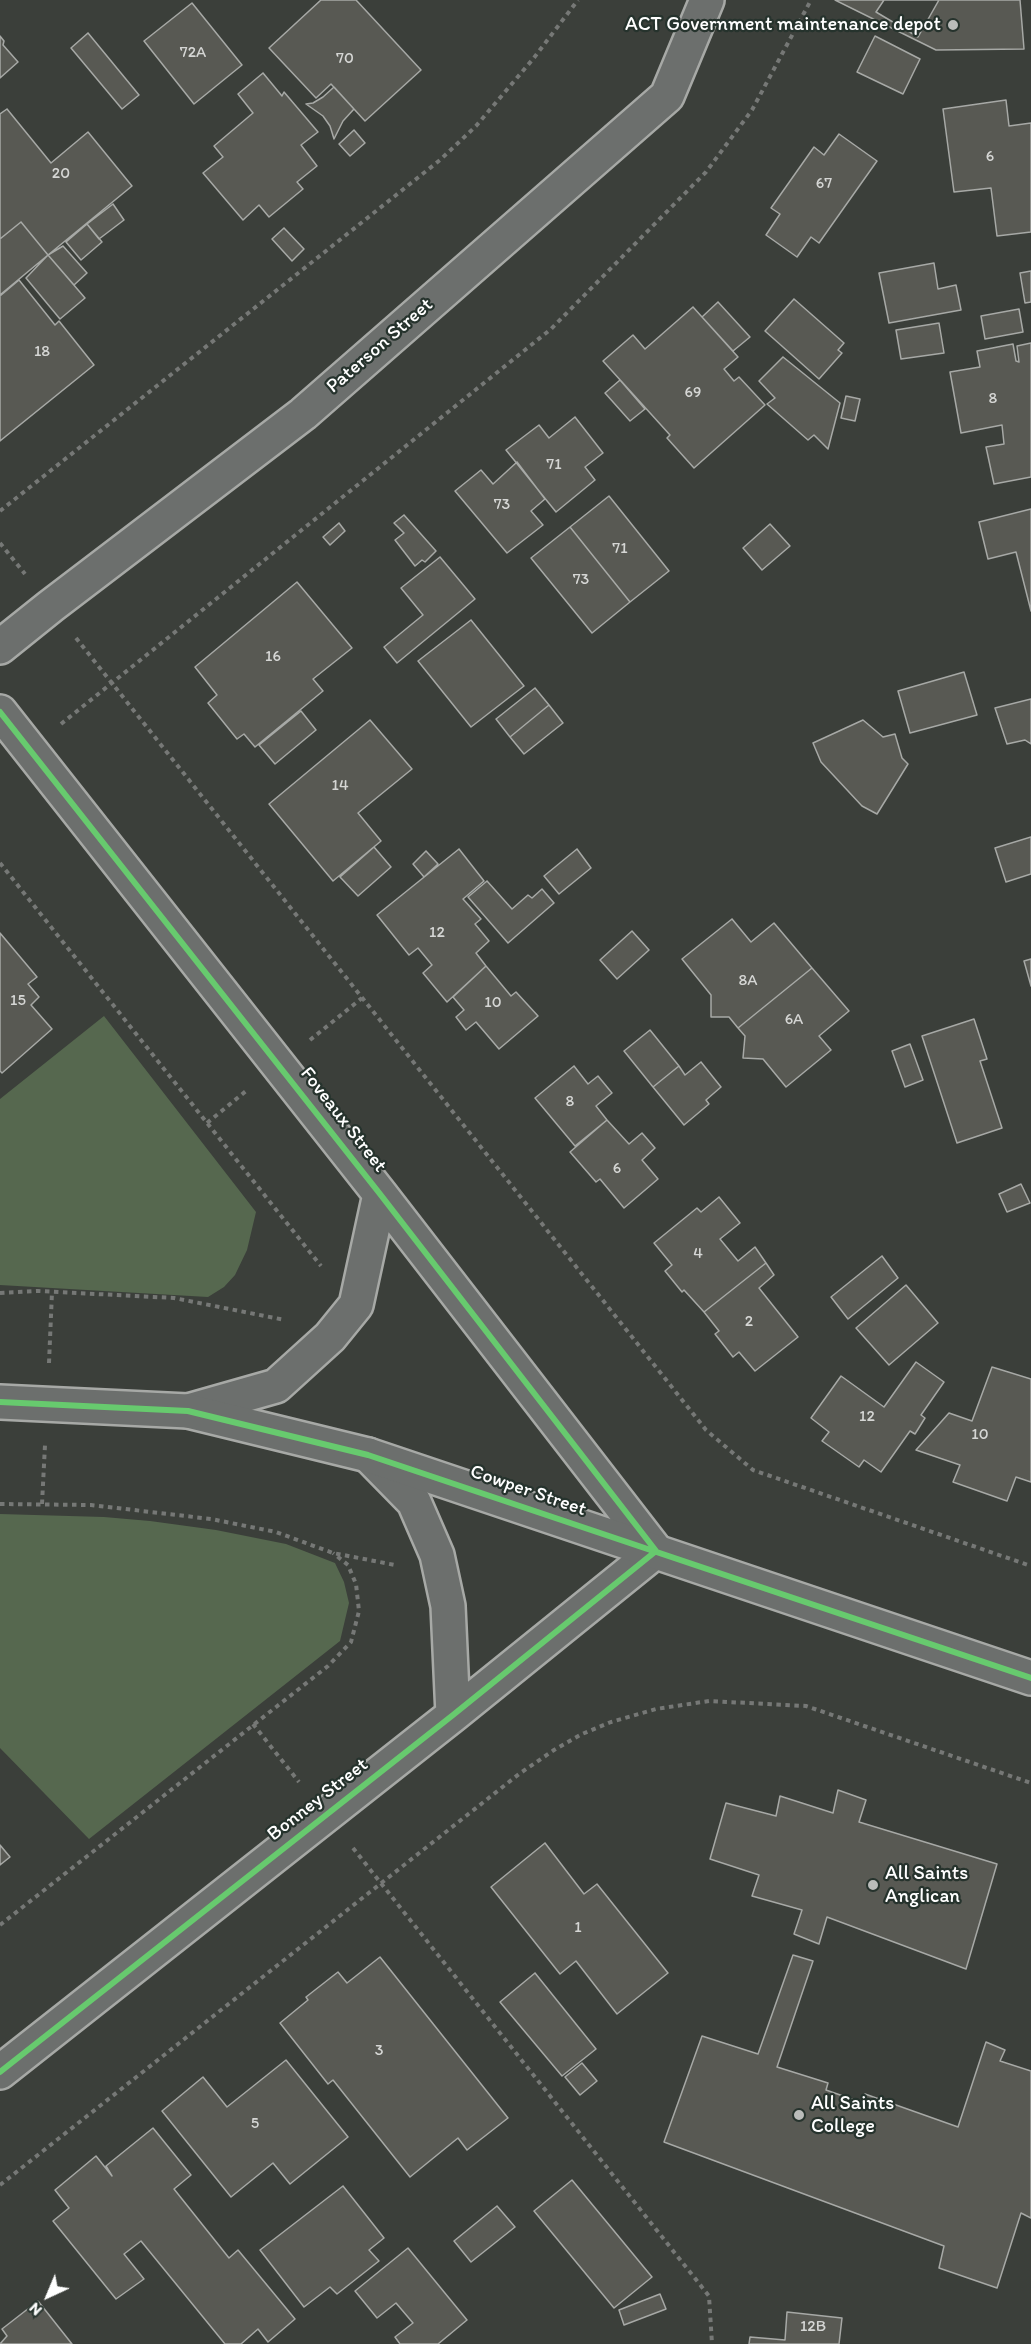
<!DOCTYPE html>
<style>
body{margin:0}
#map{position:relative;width:1031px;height:2344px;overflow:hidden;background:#3b3f3a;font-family:Itim,sans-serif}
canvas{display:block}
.north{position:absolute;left:18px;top:2266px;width:60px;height:60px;-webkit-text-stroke:4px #26332d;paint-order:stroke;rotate:224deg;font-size:16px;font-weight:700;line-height:24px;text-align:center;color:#fff}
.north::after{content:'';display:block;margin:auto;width:21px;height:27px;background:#fff;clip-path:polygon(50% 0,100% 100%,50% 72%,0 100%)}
</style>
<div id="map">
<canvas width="1031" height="2344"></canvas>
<div class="north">N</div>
</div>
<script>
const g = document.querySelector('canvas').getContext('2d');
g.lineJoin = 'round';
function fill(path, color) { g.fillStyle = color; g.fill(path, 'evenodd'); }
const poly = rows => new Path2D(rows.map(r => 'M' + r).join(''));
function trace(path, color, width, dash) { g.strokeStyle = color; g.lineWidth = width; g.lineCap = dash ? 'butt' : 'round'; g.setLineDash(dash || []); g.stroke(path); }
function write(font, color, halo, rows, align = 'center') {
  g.font = font + ' Itim,sans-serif'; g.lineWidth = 4.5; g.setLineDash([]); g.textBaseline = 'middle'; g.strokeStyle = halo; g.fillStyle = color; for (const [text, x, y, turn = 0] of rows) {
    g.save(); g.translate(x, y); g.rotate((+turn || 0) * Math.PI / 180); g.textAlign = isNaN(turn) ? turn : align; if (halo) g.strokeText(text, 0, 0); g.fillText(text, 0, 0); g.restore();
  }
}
const green = poly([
 [104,1016,256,1212,247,1250,235,1275,224,1287,208,1297,0,1285,0,1099],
 [0,1514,104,1517,150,1521,216,1530,286,1544,335,1563,344,1582,349,1603,340,1641,89,1839,0,1748]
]);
const building = poly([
 [321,0,356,0,421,70,365,121,331,84,316,98,269,48,321,0],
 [835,0,1020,0,1024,49,936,50,835,0],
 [884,0,939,0,918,37,876,12,884,0],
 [192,3,242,65,194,104,144,41,192,3],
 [88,33,139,95,122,109,71,48,88,33],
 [0,36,4,41,3,45,18,62,0,78,0,36],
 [875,36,920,59,903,94,857,72,875,36],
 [263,73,282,96,284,92,318,132,301,145,317,166,297,182,303,189,269,217,259,205,243,220,203,173,223,157,214,146,253,113,238,94,263,73],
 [334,87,354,109,343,121,334,139,330,126,323,116,306,104,313,103,323,97,334,87],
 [1006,100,1009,126,1031,123,1031,232,997,236,991,188,954,192,943,109,1006,100],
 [7,109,51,163,88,132,132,186,48,255,21,222,0,239,0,114,7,109],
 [354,130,365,143,350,156,339,144,354,130],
 [839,134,877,161,819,243,811,237,797,257,766,235,780,214,771,208,814,147,824,155,839,134],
 [113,204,124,220,99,239,87,224,113,204],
 [21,222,48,255,0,295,0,239,21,222],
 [87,224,102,242,81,260,66,242,87,224],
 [284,228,304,249,292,261,272,239,284,228],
 [63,246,87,273,74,285,48,255,63,246],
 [48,255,85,298,60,319,26,278,48,255],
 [934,263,938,289,956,285,961,310,889,323,879,273,934,263],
 [1031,271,1031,302,1025,303,1020,273,1031,271],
 [19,280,55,325,59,321,94,365,0,441,0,296,19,280],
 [794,299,844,343,838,350,842,353,819,379,765,331,794,299],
 [718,302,750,337,733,351,702,317,718,302],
 [693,307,738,357,724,369,734,381,739,377,765,405,694,468,667,438,670,435,603,361,633,335,645,349,693,307],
 [1019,309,1023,332,985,339,981,316,1019,309],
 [939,323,944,353,901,359,896,330,939,323],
 [1031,343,1031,477,994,484,986,447,1004,444,1002,425,961,433,950,372,980,367,977,351,1013,344,1016,361,1019,362,1017,346,1031,343],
 [783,357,840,403,828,449,814,435,808,440,767,404,775,398,759,381,783,357],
 [620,380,645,409,630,421,605,393,620,380],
 [846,396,860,399,855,421,841,418,846,396],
 [575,417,603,453,585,467,595,480,556,512,506,450,539,425,549,438,575,417],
 [517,462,545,499,531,511,543,525,507,553,455,491,481,470,493,484,517,462],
 [609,496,669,571,630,602,570,527,609,496],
 [1031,509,1031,611,1016,552,988,559,979,522,1031,509],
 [404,515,436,551,425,562,422,560,415,566,395,540,404,533,394,523,404,515],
 [339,523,345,531,330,545,323,537,339,523],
 [770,524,790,546,762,570,743,548,770,524],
 [570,527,630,602,592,633,531,558,570,527],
 [440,557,475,599,397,663,384,647,423,615,401,588,440,557],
 [297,582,352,648,313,679,323,691,255,747,244,734,237,739,208,703,217,695,195,667,297,582],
 [471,620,524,686,471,727,418,661,471,620],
 [964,672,977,715,910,733,898,691,964,672],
 [535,688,549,705,510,737,496,719,535,688],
 [1031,699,1031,744,1025,740,1007,744,995,708,1031,699],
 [549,705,563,723,524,754,510,737,549,705],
 [301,711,316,730,275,764,259,745,301,711],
 [370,720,412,769,358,813,381,841,333,881,269,804,370,720],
 [863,720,883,737,895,734,902,758,908,764,877,814,862,806,821,762,813,743,863,720],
 [1031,837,1031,874,1006,882,995,848,1031,837],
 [374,847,391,867,358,896,340,877,374,847],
 [459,849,484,881,463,899,481,919,475,924,489,941,476,953,486,966,447,1002,423,973,432,965,418,948,409,955,377,915,459,849],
 [577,849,591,868,559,894,544,876,577,849],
 [426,851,438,864,424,877,413,864,426,851],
 [487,881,512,909,528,895,532,898,542,889,554,903,508,943,468,897,487,881],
 [732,919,751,942,774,923,812,968,738,1028,729,1017,711,1017,711,995,682,959,732,919],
 [632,931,649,950,617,979,600,960,632,931],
 [0,933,37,977,28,984,39,997,31,1005,52,1029,2,1073,0,1071,0,933],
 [1031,959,1031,986,1024,961,1031,959],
 [486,966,511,996,516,992,538,1016,499,1049,476,1022,466,1030,456,1017,464,1010,453,997,486,966],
 [812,968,849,1011,819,1036,831,1050,786,1087,763,1059,743,1058,745,1036,738,1028,812,968],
 [974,1019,987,1059,980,1061,1002,1128,957,1143,922,1036,974,1019],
 [650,1030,679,1066,653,1087,624,1051,650,1030],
 [910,1044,923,1080,905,1087,892,1051,910,1044],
 [701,1062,721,1087,706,1100,709,1104,684,1125,653,1087,679,1066,685,1075,701,1062],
 [574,1066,588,1084,598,1076,612,1093,596,1106,607,1120,575,1146,535,1098,574,1066],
 [607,1120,629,1144,642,1133,655,1148,642,1160,658,1179,624,1208,600,1179,596,1182,570,1152,607,1120],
 [1021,1184,1030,1203,1007,1212,999,1194,1021,1184],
 [719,1197,740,1223,720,1239,738,1261,755,1247,766,1263,704,1312,684,1290,682,1292,665,1271,672,1265,654,1243,697,1208,701,1212,719,1197],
 [882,1256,898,1278,848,1319,831,1297,882,1256],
 [766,1263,774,1275,759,1288,798,1337,755,1371,739,1352,733,1357,715,1334,719,1331,704,1312,766,1263],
 [906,1285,938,1323,889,1365,856,1328,906,1285],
 [916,1362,944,1382,921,1415,925,1418,915,1434,910,1431,881,1472,864,1460,859,1467,822,1441,829,1432,811,1418,841,1376,884,1407,916,1362],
 [992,1367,1031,1379,1031,1482,1016,1477,1007,1501,953,1482,960,1465,916,1450,949,1413,972,1421,992,1367],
 [838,1790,866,1800,859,1822,997,1864,966,1969,827,1917,819,1944,794,1934,802,1910,752,1896,759,1875,710,1859,726,1803,776,1816,780,1796,833,1813,838,1790],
 [545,1843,584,1894,597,1884,668,1973,617,2014,576,1961,560,1974,491,1887,545,1843],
 [0,1845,10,1857,0,1865,0,1845],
 [793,1955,813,1961,777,2067,828,2083,826,2090,863,2103,865,2094,958,2127,986,2042,1005,2050,1000,2061,1031,2071,1031,2218,1021,2213,997,2288,939,2268,944,2246,664,2142,702,2036,758,2054,793,1955],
 [380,1957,508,2118,467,2150,458,2138,410,2177,333,2080,328,2084,280,2023,308,2000,306,1997,338,1972,347,1983,380,1957],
 [535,1973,596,2049,562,2076,500,2002,535,1973],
 [286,2060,348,2137,290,2184,273,2163,231,2197,162,2111,203,2077,227,2107,286,2060],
 [582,2063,597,2081,580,2095,565,2077,582,2063],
 [153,2128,191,2175,174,2189,229,2258,238,2250,295,2319,268,2342,258,2329,241,2344,225,2344,141,2241,124,2254,144,2279,116,2299,53,2221,69,2208,55,2190,96,2156,112,2176,106,2166,153,2128],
 [572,2180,652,2277,614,2308,534,2211,572,2180],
 [343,2186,384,2238,369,2250,379,2261,337,2294,330,2287,304,2307,260,2250,343,2186],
 [497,2206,515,2227,471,2262,454,2241,497,2206],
 [408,2248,467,2320,438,2344,400,2344,395,2337,413,2323,396,2303,377,2318,355,2291,408,2248],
 [660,2294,666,2309,624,2325,619,2310,660,2294],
 [38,2301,72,2344,0,2344,7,2336,2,2329,38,2301],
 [787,2312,842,2318,839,2344,749,2344,750,2337,785,2340,787,2312]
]);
const path = poly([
 [0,511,440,160,476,126,533,59,578,0],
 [0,543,25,574],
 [76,638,706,1430,753,1470,1031,1566],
 [61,724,551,329,706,172,752,110,811,0],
 [0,863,321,1266],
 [310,1040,362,998],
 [207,1123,246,1091],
 [0,1293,38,1291,174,1298,285,1320],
 [49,1363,52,1292],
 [0,1504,91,1505,211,1519,276,1532,333,1553,395,1565],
 [42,1504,45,1445],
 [253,1724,299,1782],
 [353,1848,709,2296,712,2344],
 [0,1925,328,1666,351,1642,359,1611,356,1584,348,1565,333,1553],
 [0,2185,519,1774,554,1750,582,1734,611,1722,656,1709,709,1701,806,1706,1031,1783]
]);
const minor = poly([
 [0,647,51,606,303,414,667,96,707,0],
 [0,712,380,1194,656,1551,453,1715,0,2072],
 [188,1411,276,1386,330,1337,356,1305,380,1194],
 [368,1455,414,1502,437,1555,448,1606,453,1715]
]);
const tertiary = poly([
 [0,1402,188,1411,368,1455,1031,1678]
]);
const cycleway = poly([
 [0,712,380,1194,656,1551,453,1715,0,2072],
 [0,1402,188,1411,368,1455,1031,1678]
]);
const markers = [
 [953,25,6,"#babcba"],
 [873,1885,6,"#babcba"],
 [799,2115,6,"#babcba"]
];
const numberNames = [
 ["72A",193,53],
 ["70",345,59],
 ["6",990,157],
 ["20",61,174],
 ["67",824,184],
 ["18",42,352],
 ["69",693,393],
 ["8",993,399],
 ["71",554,465],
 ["73",502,505],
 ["71",620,549],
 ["73",581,580],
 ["16",273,657],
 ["14",340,786],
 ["12",437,933],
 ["8A",748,981],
 ["15",18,1001],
 ["10",493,1003],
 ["6A",794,1020],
 ["8",570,1102],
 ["6",617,1169],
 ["4",698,1254],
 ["2",749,1322],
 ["12",867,1417],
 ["10",980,1435],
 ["1",578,1928],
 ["3",379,2051],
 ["5",255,2124],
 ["12B",813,2327]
];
const poiNames = [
 ["ACT Government maintenance depot",941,25,"right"],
 ["All Saints",885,1874],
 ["Anglican",885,1897],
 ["All Saints",811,2104],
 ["College",811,2127]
];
const streetNames = [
 ["Paterson Street",380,346,-41],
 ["Foveaux Street",343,1120,52],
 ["Cowper Street",528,1491,19],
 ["Bonney Street",318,1800,-38]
];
fill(green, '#56684f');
fill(building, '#585953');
trace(building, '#a7a9a6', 1.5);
trace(minor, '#a7a9a6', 38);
trace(tertiary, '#a7a9a6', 38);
trace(path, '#767876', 4, [4.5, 4.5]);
trace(minor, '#6c6f6d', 33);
trace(tertiary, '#6c6f6d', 33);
trace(cycleway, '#67ca6e', 6);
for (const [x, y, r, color] of markers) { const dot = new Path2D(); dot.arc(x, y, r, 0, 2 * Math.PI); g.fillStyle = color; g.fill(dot); trace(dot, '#26332d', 2); }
write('16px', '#d5d6d4', null, numberNames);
write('20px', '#fff', '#26332d', poiNames, 'left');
write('20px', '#fff', '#26332d', streetNames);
</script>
